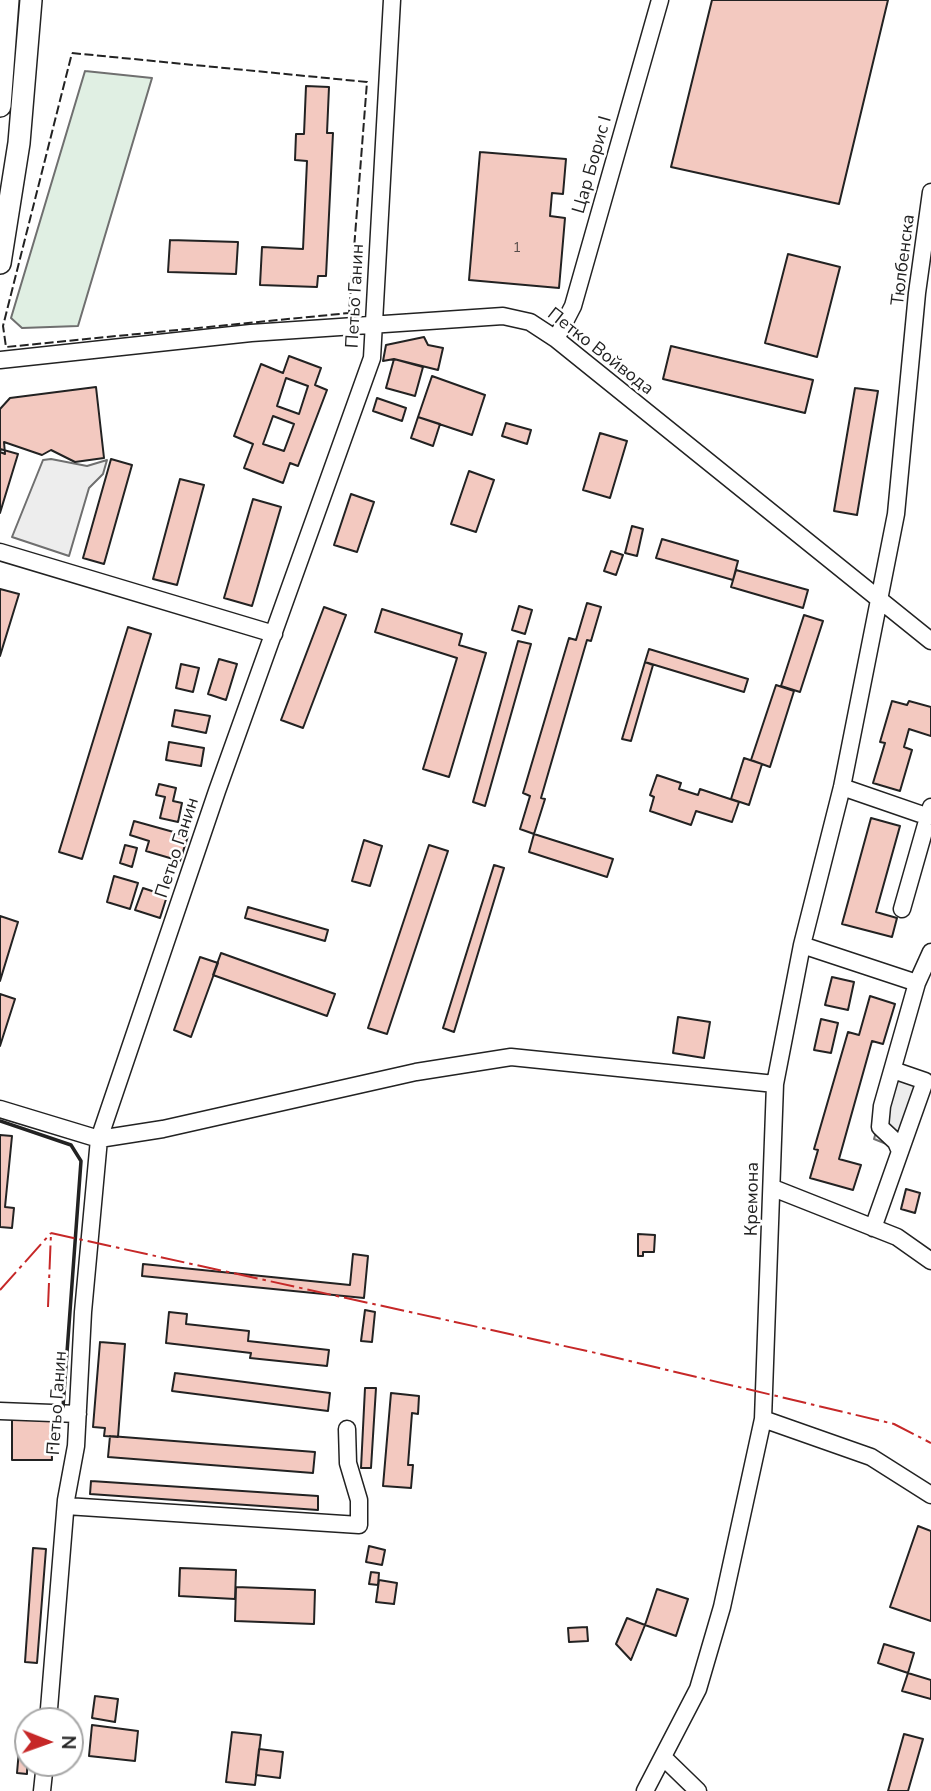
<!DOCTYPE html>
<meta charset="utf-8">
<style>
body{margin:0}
#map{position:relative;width:931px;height:1791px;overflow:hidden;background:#fff;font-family:"Nunito Sans",sans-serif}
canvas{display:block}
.north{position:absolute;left:14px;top:1707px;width:70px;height:70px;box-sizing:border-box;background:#fff;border:2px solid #a7a7a7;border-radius:50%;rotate:91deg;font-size:19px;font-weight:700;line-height:28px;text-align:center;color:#222}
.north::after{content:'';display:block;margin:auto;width:24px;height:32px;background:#c62828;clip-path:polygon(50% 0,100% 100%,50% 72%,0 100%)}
</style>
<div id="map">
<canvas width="931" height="1791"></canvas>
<div class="north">N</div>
</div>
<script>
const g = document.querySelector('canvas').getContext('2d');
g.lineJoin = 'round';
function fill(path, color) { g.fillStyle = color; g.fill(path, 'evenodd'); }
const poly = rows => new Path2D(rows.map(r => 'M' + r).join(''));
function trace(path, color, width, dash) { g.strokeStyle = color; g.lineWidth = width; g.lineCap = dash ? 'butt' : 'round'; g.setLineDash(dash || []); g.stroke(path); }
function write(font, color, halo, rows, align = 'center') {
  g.font = font + ' "Nunito Sans",sans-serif'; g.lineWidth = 5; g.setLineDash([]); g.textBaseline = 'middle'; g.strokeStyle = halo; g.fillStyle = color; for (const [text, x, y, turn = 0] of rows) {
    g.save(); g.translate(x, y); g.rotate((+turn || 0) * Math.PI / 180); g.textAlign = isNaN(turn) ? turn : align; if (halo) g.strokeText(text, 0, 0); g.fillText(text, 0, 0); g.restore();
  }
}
const green = poly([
 [85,71,152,78,78,326,22,328,11,318,85,71]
]);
const parking = poly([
 [51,459,87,466,107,460,103,474,89,488,69,556,12,537,43,460,51,459],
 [893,1070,925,1081,899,1149,874,1139,893,1070]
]);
const building = poly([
 [712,0,888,0,839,204,671,167,712,0],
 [306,86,329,87,327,133,333,133,326,276,318,276,317,287,260,285,262,247,303,249,307,161,295,160,296,134,304,134,306,86],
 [480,152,566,159,563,194,552,193,550,216,565,218,559,288,469,280,480,152],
 [170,240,238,242,236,274,168,272,170,240],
 [788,254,840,267,817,357,765,343,788,254],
 [424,337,428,345,443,348,438,370,394,359,383,361,386,345,424,337],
 [671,346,813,380,805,413,663,379,671,346],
 [289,356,321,368,315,385,327,390,298,466,290,463,283,483,244,468,253,444,234,436,261,364,283,373,289,356],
 [286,378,308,386,299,414,277,406,286,378],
 [273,416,294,424,284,451,263,444,273,416],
 [394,359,423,367,415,396,386,388,394,359],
 [432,376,485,395,472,435,418,417,432,376],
 [96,387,104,458,75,462,51,450,42,455,4,442,5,454,0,452,0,409,10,398,96,387],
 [855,388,878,391,857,515,834,511,855,388],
 [377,398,406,408,402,421,373,411,377,398],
 [418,417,440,424,433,446,411,438,418,417],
 [506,423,531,430,527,444,502,436,506,423],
 [600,433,627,441,610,498,583,490,600,433],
 [0,449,18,454,0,513,0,449],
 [111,459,132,465,104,564,83,558,111,459],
 [469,471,494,480,476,532,451,524,469,471],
 [180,479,204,485,177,585,153,579,180,479],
 [351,494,374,502,357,552,334,545,351,494],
 [253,499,281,507,252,606,224,598,253,499],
 [632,526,643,529,637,556,625,553,632,526],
 [662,539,738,561,733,580,656,558,662,539],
 [611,551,623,555,616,575,604,571,611,551],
 [736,570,808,590,803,608,731,587,736,570],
 [0,589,19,594,0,656,0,589],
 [587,603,601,607,591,641,587,640,541,798,545,799,534,834,520,829,530,796,523,793,569,638,576,640,587,603],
 [519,606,532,610,525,634,512,630,519,606],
 [324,607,346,615,303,728,281,720,324,607],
 [382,609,462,634,459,645,486,653,449,777,423,769,457,658,375,632,382,609],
 [804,615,823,621,800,692,781,686,804,615],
 [128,627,151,634,82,859,59,852,128,627],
 [518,641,531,644,485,806,473,802,518,641],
 [649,649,748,679,744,692,645,662,649,649],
 [219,659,237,664,226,700,208,694,219,659],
 [645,662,653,665,631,741,622,739,645,662],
 [181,664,199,668,193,692,176,688,181,664],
 [776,685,794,691,770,767,751,760,776,685],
 [892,701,907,705,909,701,931,707,931,736,909,729,904,747,912,750,900,791,873,783,885,743,880,742,892,701],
 [175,710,210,716,206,733,172,726,175,710],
 [169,742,204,748,201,766,166,760,169,742],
 [744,758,762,764,749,805,731,799,744,758],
 [657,775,681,783,679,789,698,795,700,789,739,802,732,822,696,811,691,825,650,811,654,797,650,795,657,775],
 [159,784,176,788,173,801,182,803,178,822,160,818,165,797,156,795,159,784],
 [871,818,900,826,876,912,897,918,892,937,842,924,871,818],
 [134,821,188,836,180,861,146,851,149,841,130,835,134,821],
 [534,834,613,859,607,877,529,852,534,834],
 [364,840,382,846,370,886,352,881,364,840],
 [125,845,137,848,132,867,120,863,125,845],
 [429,845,448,851,387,1034,368,1028,429,845],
 [494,865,504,868,454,1032,443,1028,494,865],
 [114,876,138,883,130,909,107,902,114,876],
 [143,888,167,896,160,918,135,910,143,888],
 [248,907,328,930,325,941,245,918,248,907],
 [0,916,18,922,0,981,0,916],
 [221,953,335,994,327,1016,213,975,221,953],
 [200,957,218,963,191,1037,174,1030,200,957],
 [832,977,854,982,848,1010,825,1005,832,977],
 [0,994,15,999,0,1046,0,994],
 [870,996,895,1004,883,1044,872,1041,839,1159,861,1165,853,1190,810,1178,818,1150,814,1149,848,1032,859,1035,870,996],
 [678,1017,710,1022,704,1058,673,1053,678,1017],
 [821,1019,838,1023,831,1053,814,1050,821,1019],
 [0,1135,12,1136,5,1207,14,1208,12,1228,0,1227,0,1135],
 [906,1189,920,1193,915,1213,901,1209,906,1189],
 [638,1234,655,1235,654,1252,643,1252,643,1256,638,1256,638,1234],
 [353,1254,368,1256,364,1298,142,1276,143,1264,350,1285,353,1254],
 [365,1310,375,1312,372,1342,361,1341,365,1310],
 [169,1312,187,1314,186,1324,249,1331,248,1341,329,1350,327,1366,250,1358,251,1353,166,1343,169,1312],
 [100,1342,125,1344,118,1437,104,1436,105,1428,93,1427,100,1342],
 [175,1373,330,1393,328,1411,172,1391,175,1373],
 [365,1388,376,1388,371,1468,361,1468,365,1388],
 [391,1393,419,1396,418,1414,412,1413,408,1465,413,1465,411,1488,383,1486,391,1393],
 [51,1419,52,1460,12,1460,12,1420,51,1419],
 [110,1436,315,1452,313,1473,108,1457,110,1436],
 [91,1481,318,1496,318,1510,90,1494,91,1481],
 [918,1526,931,1531,931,1621,890,1607,918,1526],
 [369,1546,385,1550,382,1565,366,1562,369,1546],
 [33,1548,46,1549,37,1663,25,1662,33,1548],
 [180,1568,236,1570,235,1599,179,1596,180,1568],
 [371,1572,379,1573,378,1585,369,1584,371,1572],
 [379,1580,397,1583,394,1604,376,1602,379,1580],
 [236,1587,315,1590,314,1624,235,1621,236,1587],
 [657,1589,688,1599,676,1636,645,1625,657,1589],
 [627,1618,645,1625,631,1660,616,1644,627,1618],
 [587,1627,588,1641,569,1642,568,1628,587,1627],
 [884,1644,914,1653,908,1673,878,1663,884,1644],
 [908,1673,931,1680,931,1699,902,1691,908,1673],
 [95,1696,118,1699,115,1722,92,1718,95,1696],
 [92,1725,138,1731,135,1761,89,1756,92,1725],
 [21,1727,28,1728,27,1774,17,1773,21,1727],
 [232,1732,261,1735,255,1785,226,1782,232,1732],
 [904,1734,923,1739,908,1791,888,1791,904,1734],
 [259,1749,283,1752,280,1778,256,1775,259,1749]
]);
const minor = poly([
 [556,339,573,306,660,0],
 [0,360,251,333,503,316,530,322,556,339,931,641],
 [0,552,274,634],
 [842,787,929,817],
 [902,909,931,807],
 [802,945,917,983],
 [0,1109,99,1139,163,1129,416,1072,511,1057,775,1084],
 [899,1149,896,1142,880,1127,882,1106,917,983,931,952],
 [773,1188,897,1237,931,1261],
 [873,1228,925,1081,893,1070],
 [0,1411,78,1414],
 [763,1419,871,1457,931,1495],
 [66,1506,359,1525,359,1500,348,1463,347,1429],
 [48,1721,66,1500,76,1446,83,1312,99,1139,217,791,372,358,392,0],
 [664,1758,698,1791],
 [42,1791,45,1763],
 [645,1791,698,1689,722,1607,763,1419,775,1084,802,945,842,787,896,514,917,293,931,192]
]);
const major = poly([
 [0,106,8,0],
 [0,263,19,143,31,0]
]);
const fence = poly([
 [72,53,367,82,349,313,6,347,3,326,72,53]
]);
const wall = poly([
 [0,1121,71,1145,81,1161,63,1407,60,1407]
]);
const power = poly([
 [51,1233,596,1353,894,1424,931,1443],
 [0,1290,51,1233],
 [48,1307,51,1233]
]);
const numberNames = [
 ["1",517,249]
];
const streetNames = [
 ["Цар Борис I",593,165,-74],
 ["Тюлбенска",904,260,-83],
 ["Петьо Ганин",356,296,-87],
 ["Петко Войвода",600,352,38],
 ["Петьо Ганин",178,848,-72],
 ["Кремона",753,1199,-89],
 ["Петьо Ганин",58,1403,-86]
];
fill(green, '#e0efe3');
trace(green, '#6f6f6f', 2);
fill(parking, '#ededed');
trace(parking, '#6f6f6f', 2);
fill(building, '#f3c9c0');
trace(building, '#222', 2);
trace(minor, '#222', 19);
trace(major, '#222', 24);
trace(minor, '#fff', 16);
trace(major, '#fff', 21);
trace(fence, '#222', 2, [9, 3.5]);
trace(wall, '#222', 3.5);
trace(power, '#c62828', 2, [24, 5, 3.5, 5]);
write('14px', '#564c4a', null, numberNames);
write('18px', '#222', '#fff', streetNames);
</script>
